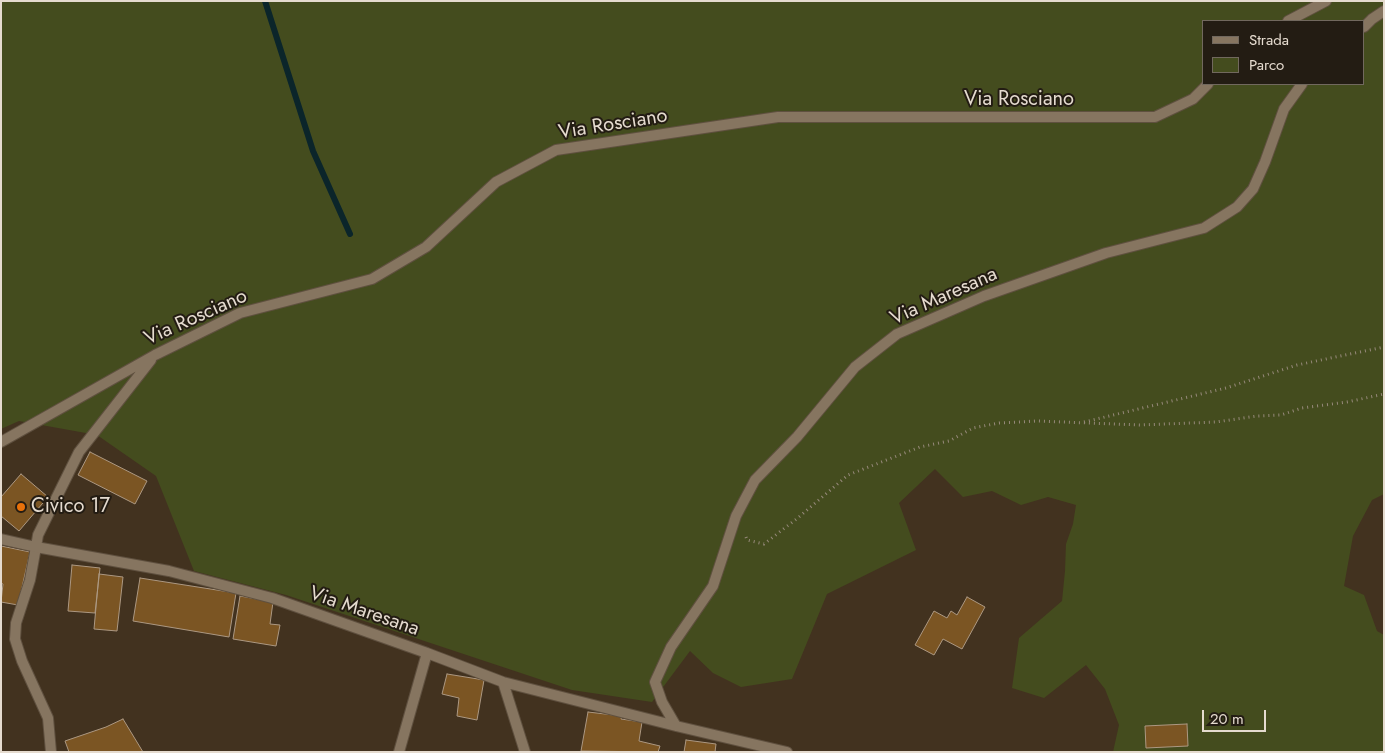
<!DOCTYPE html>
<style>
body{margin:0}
#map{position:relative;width:1385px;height:753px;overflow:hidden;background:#42321f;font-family:Jost,sans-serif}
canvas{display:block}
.frame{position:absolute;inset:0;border:2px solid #e5dbcf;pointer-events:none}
.legend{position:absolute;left:1202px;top:20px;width:162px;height:65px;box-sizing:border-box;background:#231c13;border:1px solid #71685e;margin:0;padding:6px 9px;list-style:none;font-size:15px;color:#e5dbcf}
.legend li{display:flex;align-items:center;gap:10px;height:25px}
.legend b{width:25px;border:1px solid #71685e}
.scale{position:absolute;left:1202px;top:710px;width:64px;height:22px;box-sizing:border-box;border:2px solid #e5dbcf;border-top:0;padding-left:6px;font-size:15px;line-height:18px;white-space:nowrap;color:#e5dbcf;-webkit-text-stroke:4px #231c13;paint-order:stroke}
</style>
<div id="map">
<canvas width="1385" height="753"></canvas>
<div class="frame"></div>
<ul class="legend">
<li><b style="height:6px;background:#867560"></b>Strada</li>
<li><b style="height:14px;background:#444c1e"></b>Parco</li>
</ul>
<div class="scale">20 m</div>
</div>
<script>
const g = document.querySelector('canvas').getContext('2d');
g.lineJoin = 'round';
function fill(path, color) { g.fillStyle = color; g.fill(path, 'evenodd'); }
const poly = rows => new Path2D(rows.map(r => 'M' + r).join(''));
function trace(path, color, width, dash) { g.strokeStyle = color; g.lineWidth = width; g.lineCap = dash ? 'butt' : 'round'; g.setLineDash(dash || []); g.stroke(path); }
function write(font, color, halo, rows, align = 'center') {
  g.font = font + ' Jost,sans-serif'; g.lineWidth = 4; g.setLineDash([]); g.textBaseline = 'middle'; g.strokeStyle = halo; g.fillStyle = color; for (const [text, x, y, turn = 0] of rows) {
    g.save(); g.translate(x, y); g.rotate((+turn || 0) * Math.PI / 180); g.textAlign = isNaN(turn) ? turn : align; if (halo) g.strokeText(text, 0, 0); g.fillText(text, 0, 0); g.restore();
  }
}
const green = poly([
 [1,1,1384,1,1384,494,1372,500,1353,536,1344,586,1364,595,1377,631,1384,635,1384,752,1113,752,1119,725,1105,689,1086,665,1044,698,1012,688,1019,638,1062,601,1065,571,1066,544,1073,524,1076,505,1048,497,1021,505,992,491,963,497,935,469,899,503,916,550,827,594,792,679,741,687,713,673,690,651,652,702,572,690,286,595,194,571,156,476,97,435,19,421,1,429],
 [1204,21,1364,21,1364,84,1204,84]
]);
const stream = poly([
 [265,1,313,151,350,234]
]);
const building = poly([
 [90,452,147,481,135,504,78,475,90,452],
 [21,474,48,497,19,531,1,516,1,497,21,474],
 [1,546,30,552,18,605,1,602,3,584,1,583,1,546],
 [72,565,100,568,95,613,68,611,72,565],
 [99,574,123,577,117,631,94,629,99,574],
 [140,578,236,593,229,637,133,621,140,578],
 [240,596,273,602,270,624,280,625,276,646,233,639,240,596],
 [967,597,985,607,962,649,943,639,934,655,915,645,934,611,947,618,951,611,957,615,967,597],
 [447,674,484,680,477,720,457,716,459,698,442,694,447,674],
 [588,712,622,716,621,719,642,722,639,741,660,746,658,752,581,751,588,712],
 [123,719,143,752,69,752,65,741,106,727,123,719],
 [1187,724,1188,746,1146,748,1145,726,1187,724],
 [686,740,716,744,715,752,684,752,686,740]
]);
const path = poly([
 [1084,422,1226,388,1297,365,1384,347],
 [746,537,747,540,764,544,799,517,848,475,920,447,949,441,973,428,999,423,1037,421,1140,425,1216,422,1257,416,1281,415,1302,408,1347,402,1384,394]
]);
const lane = poly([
 [36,547,30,580,16,623,15,639,22,661,48,718,51,752]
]);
const street = poly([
 [1288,21,1326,1],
 [1364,27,1372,19,1384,11],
 [1,442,155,355,240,313,372,279,426,247,496,182,556,150,778,117,1155,117,1193,99,1208,84],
 [1,539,36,547,169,571,272,598,427,653,503,682,676,726,787,752],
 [36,547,38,535,79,452,151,360],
 [503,682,525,752],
 [676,726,662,702,655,682,671,647,713,586,736,516,755,480,797,437,855,367,897,334,984,296,1106,253,1204,228,1237,207,1253,189,1265,162,1284,109,1302,84],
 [399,752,427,653]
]);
const markers = [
 [21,507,5,"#e8710a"]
];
const streetNames = [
 ["Via Rosciano",1019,100],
 ["Via Rosciano",613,125,-9],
 ["Via Maresana",944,297,-24],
 ["Via Rosciano",196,318,-24],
 ["Via Maresana",364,612,19]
];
const poiNames = [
 ["Civico 17",31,507]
];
fill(green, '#444c1e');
trace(stream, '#0b252a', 6);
fill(building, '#7b5523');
trace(building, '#ac9882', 1);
trace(lane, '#5f503f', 12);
trace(street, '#5f503f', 12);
trace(path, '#96897a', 3, [1, 4]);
trace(lane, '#867560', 10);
trace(street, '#867560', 10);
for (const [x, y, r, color] of markers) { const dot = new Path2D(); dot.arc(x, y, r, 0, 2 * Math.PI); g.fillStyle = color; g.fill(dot); trace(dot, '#231c13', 2); }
write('20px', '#e5dbcf', '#231c13', streetNames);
write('20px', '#e5dbcf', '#231c13', poiNames, 'left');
</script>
